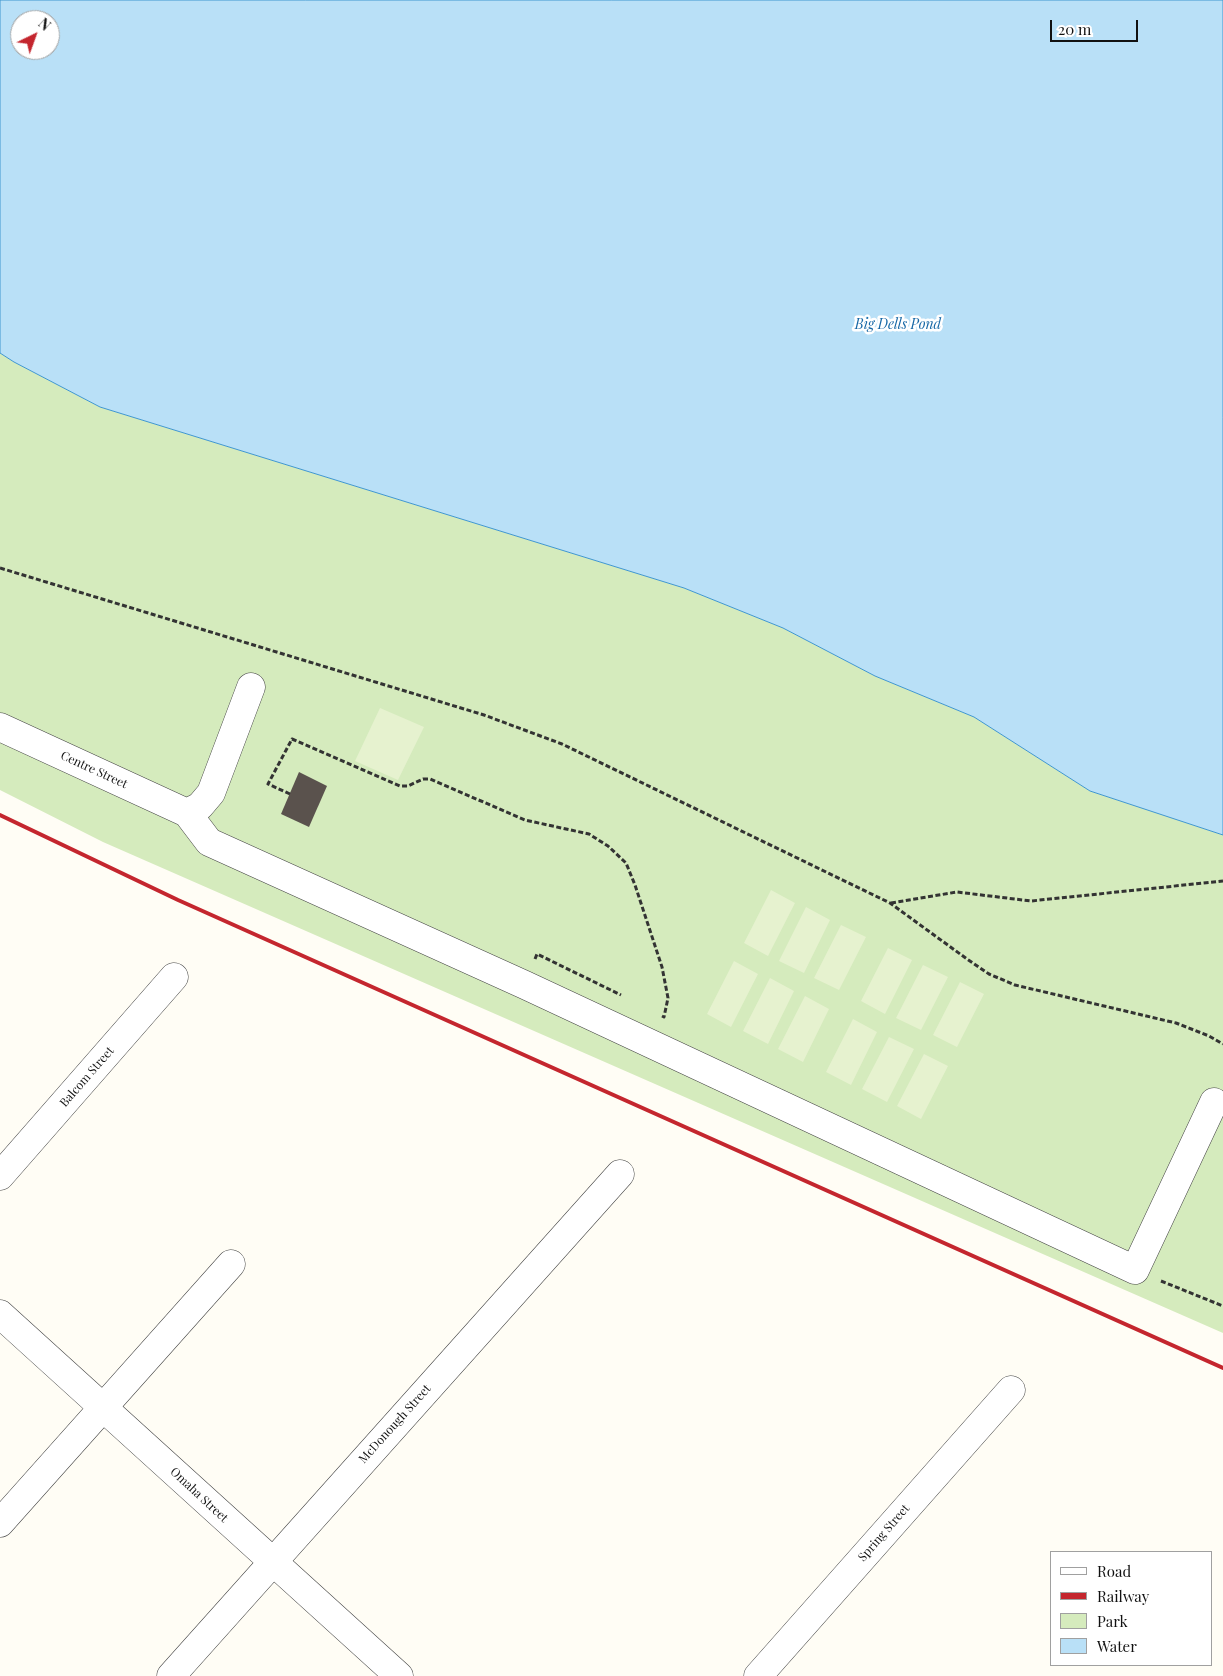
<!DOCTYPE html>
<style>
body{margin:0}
#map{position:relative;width:1223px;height:1676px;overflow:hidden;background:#fffdf5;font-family:"Playfair Display",serif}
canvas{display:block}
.legend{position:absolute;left:1050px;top:1551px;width:162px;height:115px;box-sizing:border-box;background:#fff;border:1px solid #a0a0a0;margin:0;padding:6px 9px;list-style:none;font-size:15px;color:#111}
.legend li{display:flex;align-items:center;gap:10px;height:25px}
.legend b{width:25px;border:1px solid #a0a0a0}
.north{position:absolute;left:10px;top:10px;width:50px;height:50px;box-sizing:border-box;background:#fff;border:1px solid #a0a0a0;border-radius:50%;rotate:42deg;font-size:14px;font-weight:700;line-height:20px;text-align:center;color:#111}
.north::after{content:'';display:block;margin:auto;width:18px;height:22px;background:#c4262e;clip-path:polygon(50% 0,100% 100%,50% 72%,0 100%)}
.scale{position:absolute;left:1050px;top:20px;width:88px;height:22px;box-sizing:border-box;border:2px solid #111;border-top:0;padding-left:6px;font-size:15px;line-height:18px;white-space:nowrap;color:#111;-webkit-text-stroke:4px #fff;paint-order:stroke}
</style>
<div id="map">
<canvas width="1223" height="1676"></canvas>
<ul class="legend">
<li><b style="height:6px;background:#fff"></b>Road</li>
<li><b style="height:6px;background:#c4262e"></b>Railway</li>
<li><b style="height:14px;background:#d5ebbd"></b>Park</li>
<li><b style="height:14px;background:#b9e0f7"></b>Water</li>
</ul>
<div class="north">N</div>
<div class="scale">20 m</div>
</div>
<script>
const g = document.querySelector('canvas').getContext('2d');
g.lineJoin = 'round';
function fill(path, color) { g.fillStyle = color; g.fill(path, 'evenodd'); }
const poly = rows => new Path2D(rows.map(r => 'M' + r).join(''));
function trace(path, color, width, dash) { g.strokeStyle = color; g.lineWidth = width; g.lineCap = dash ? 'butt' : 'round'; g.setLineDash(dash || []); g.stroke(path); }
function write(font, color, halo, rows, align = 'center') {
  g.font = font + ' "Playfair Display",serif'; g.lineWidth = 5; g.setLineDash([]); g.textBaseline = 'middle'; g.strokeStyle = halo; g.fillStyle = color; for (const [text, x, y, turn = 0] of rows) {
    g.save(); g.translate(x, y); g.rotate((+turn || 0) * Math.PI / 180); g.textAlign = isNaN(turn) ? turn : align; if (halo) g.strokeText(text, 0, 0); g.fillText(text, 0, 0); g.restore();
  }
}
const green = poly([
 [0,353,14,362,100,407,684,588,783,628,875,676,974,717,1090,791,1223,835,1223,1333,103,842,0,790]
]);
const pitch = poly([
 [380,708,424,727,398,780,355,761],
 [771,890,795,903,768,956,744,943],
 [806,907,830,920,804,973,779,961],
 [841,925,866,937,839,990,814,978],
 [888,948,912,960,885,1014,861,1001],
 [734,961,758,974,731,1027,707,1014],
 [923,965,948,977,921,1030,896,1018],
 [770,978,794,991,768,1044,743,1031],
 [960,982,984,994,957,1047,933,1035],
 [805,996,829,1009,803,1062,778,1049],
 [853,1019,877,1032,851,1085,826,1072],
 [889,1037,914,1049,887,1102,862,1089],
 [924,1054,948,1066,921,1119,897,1106]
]);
const water = poly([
 [0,0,1223,0,1223,835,1090,791,974,717,875,676,783,628,684,588,100,407,14,362,0,353,0,0],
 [20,20,50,20,50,50,20,50,20,20]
]);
const building = poly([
 [299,772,327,786,309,827,281,814]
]);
const path = poly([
 [0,568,484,715,562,744,890,903,967,959,989,974,1015,985,1176,1023,1209,1036,1223,1044],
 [290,794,268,784,292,739,400,786,408,786,423,779,430,779,525,820,589,834,608,846,626,863,635,885,662,967,668,998,664,1017,662,1016],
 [891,903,957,892,1031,901,1223,881],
 [535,959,537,954,621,995],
 [1161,1281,1223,1306]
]);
const minor = poly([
 [0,727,187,813,209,842,525,985,1135,1270,1214,1102],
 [187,813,200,806,211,793,251,687],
 [0,1176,174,977],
 [0,1314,399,1676],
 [0,1523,231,1264],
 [171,1676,620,1174],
 [758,1676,1011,1390]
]);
const rail = poly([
 [0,815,178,900,1223,1368]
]);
const streetNames = [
 ["Centre Street",94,770,25],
 ["Balcom Street",87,1077,-49],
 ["McDonough Street",395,1424,-48],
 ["Omaha Street",199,1495,43],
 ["Spring Street",884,1533,-49]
];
const waterNames = [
 ["Big Dells Pond",898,325]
];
fill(green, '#d5ebbd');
fill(pitch, '#e6f2cf');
fill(water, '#b9e0f7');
trace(water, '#3f96cf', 1);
fill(building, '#5a524d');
trace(minor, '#444', 29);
trace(path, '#333', 3, [5, 2.5]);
trace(minor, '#fff', 28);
trace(rail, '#c4262e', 4);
write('12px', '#111', '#fff', streetNames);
write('italic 14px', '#1768a6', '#fff', waterNames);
</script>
